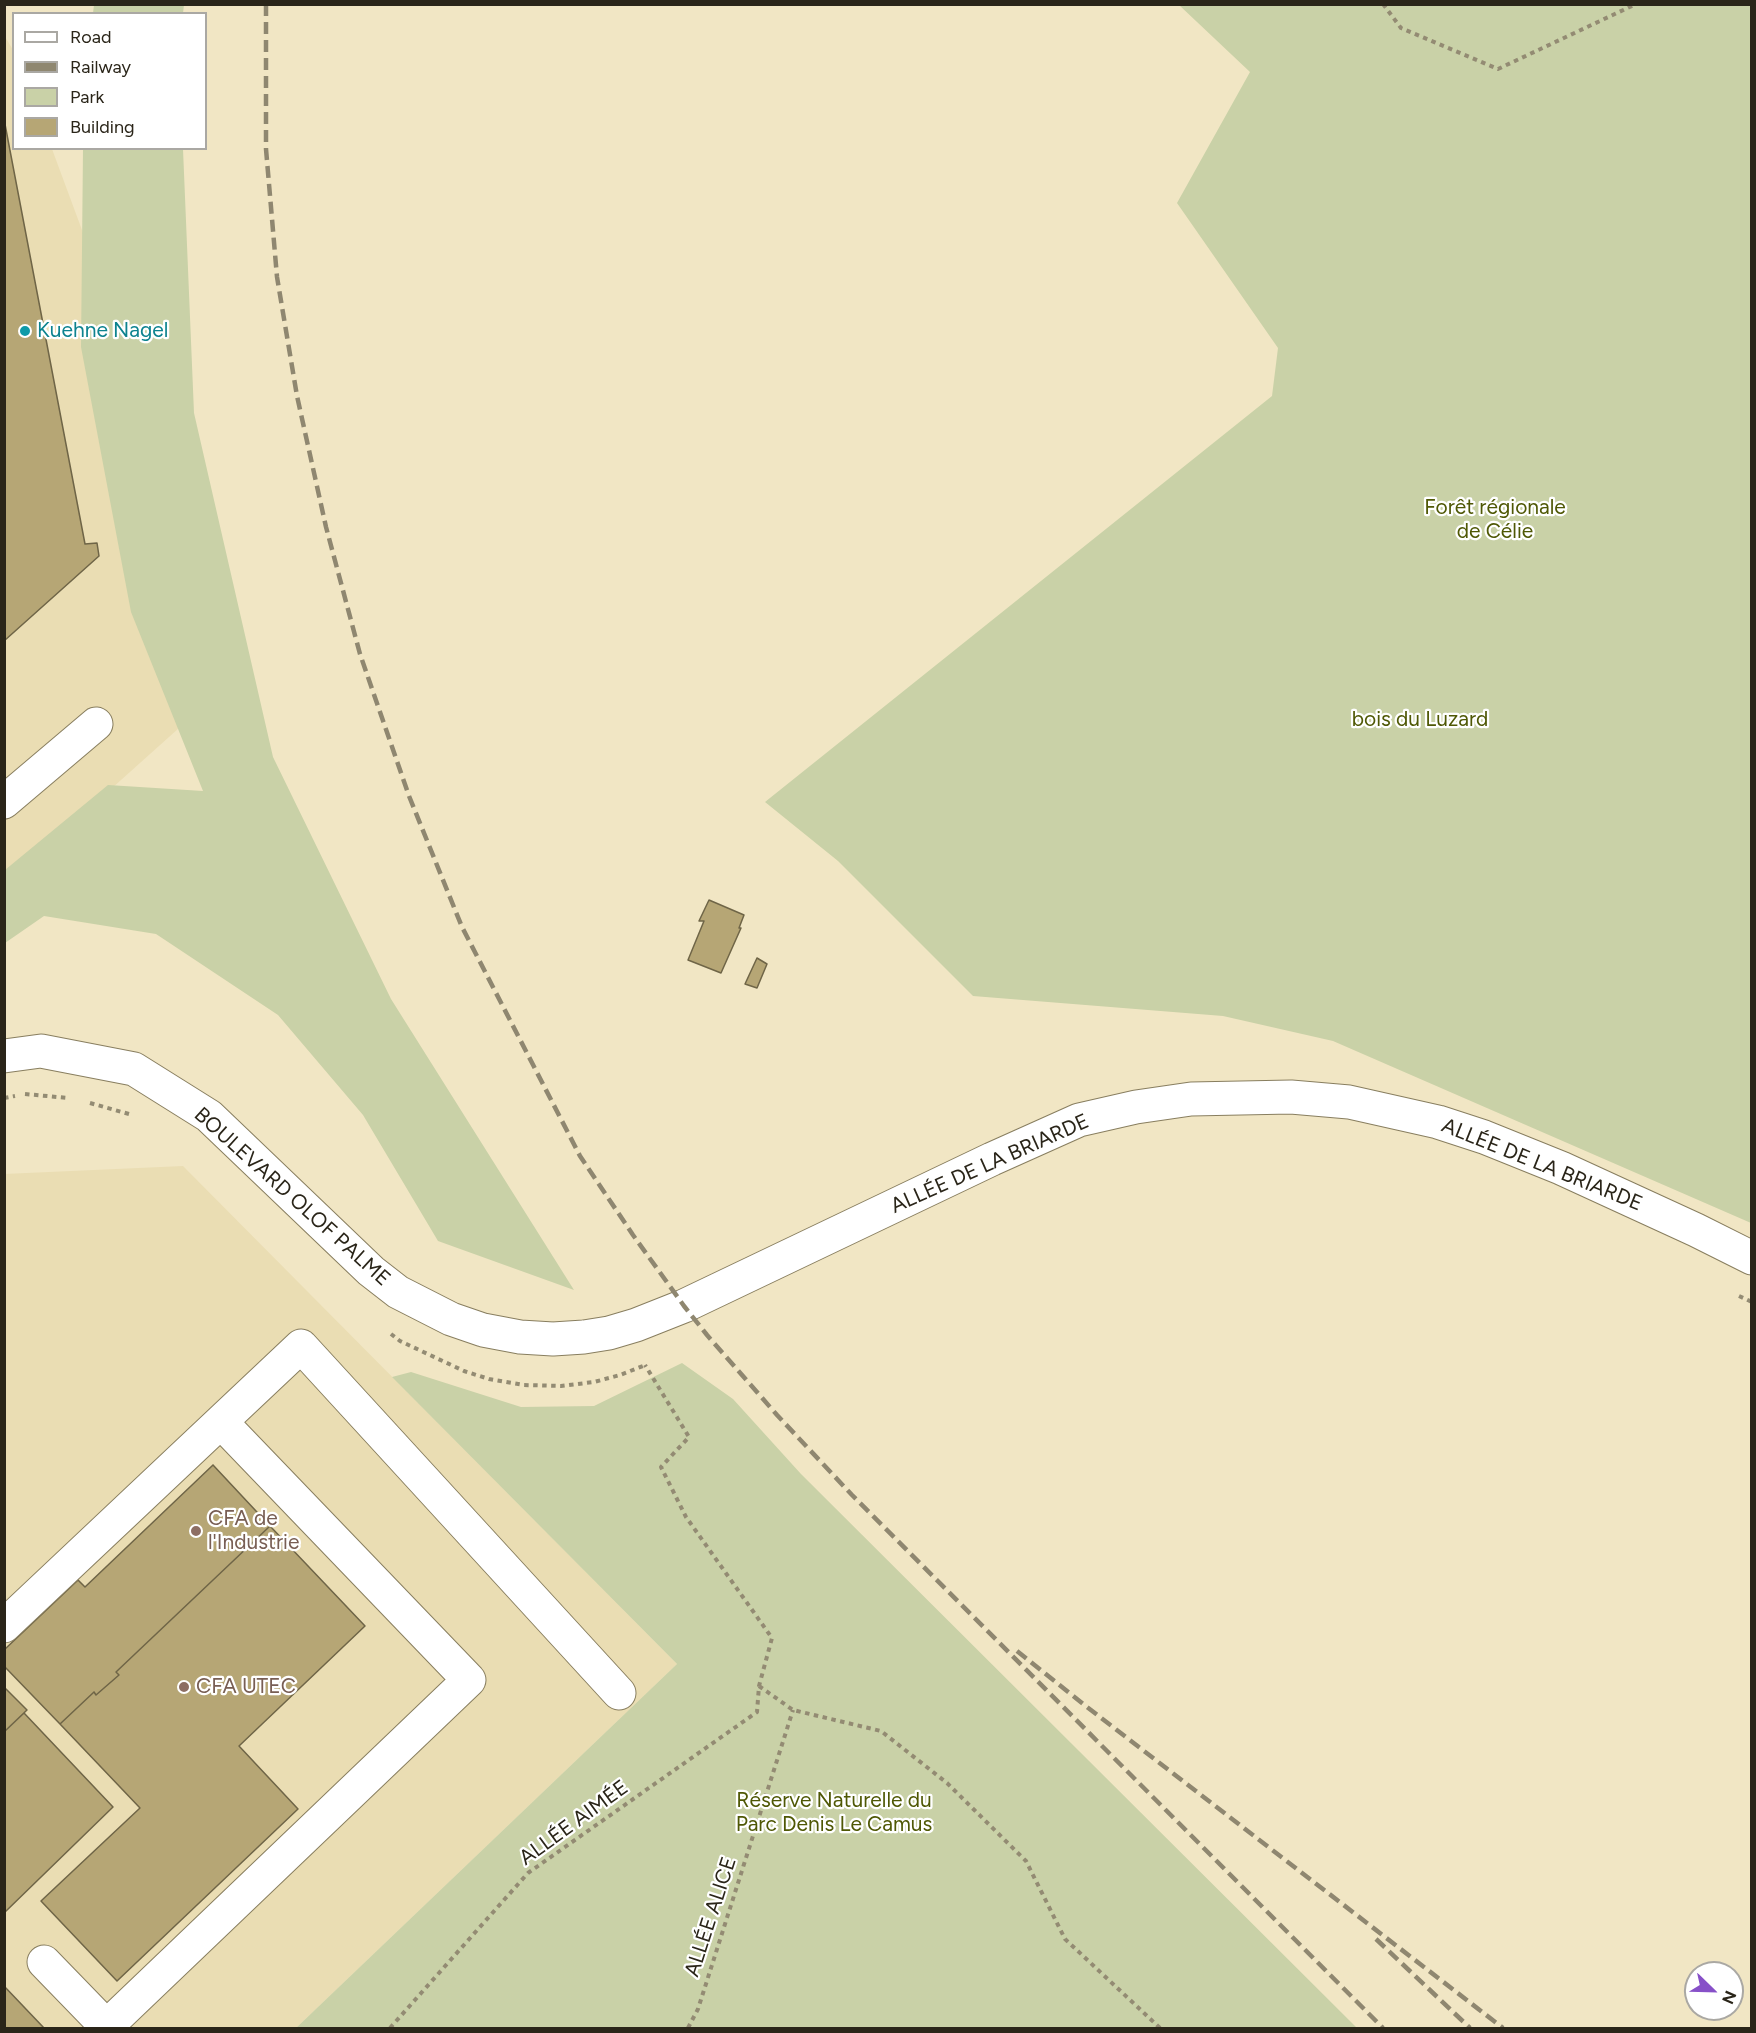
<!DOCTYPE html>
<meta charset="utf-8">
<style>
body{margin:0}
#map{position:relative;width:1756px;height:2033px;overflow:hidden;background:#f1e6c4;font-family:Figtree,sans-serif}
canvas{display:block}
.frame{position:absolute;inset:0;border:6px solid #2a2519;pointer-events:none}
.legend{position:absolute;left:12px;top:12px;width:195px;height:138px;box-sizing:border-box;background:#fff;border:2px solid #aaa8a3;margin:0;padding:8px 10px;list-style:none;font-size:18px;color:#2a2519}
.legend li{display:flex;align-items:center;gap:12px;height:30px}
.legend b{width:30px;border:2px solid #aaa8a3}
.north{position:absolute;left:1684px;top:1961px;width:60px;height:60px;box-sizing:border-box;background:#fff;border:2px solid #aaa8a3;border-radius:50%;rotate:113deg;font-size:16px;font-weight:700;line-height:24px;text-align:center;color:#2a2519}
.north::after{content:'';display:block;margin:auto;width:21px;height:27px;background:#8750c8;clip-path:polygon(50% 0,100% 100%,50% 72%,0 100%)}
</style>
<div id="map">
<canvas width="1756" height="2033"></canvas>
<div class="frame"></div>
<ul class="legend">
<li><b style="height:8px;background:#fff"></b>Road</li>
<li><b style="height:8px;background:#8f8770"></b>Railway</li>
<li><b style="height:16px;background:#c9d1a7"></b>Park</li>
<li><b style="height:16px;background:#b6a675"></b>Building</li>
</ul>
<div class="north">N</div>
</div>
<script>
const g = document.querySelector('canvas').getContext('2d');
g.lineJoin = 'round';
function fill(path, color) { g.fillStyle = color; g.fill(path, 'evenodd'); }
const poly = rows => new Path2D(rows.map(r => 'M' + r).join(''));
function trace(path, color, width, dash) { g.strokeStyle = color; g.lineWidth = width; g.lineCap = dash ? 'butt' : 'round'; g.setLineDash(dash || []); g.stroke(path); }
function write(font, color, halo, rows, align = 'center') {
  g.font = font + ' Figtree,sans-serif'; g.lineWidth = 4.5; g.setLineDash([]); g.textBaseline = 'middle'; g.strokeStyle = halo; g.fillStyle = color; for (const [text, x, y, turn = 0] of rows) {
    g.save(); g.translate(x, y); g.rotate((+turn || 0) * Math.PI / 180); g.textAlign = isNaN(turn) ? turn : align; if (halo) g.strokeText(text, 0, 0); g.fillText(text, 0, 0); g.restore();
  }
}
const built = poly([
 [4,35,13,50,14,148,52,149,99,276,198,711,5,884],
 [183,1166,677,1664,296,2028,5,2028,4,1174]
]);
const green = poly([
 [94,5,94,4,184,5,183,13,93,13],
 [1179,5,1751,5,1751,1223,1333,1041,1223,1016,973,996,838,861,765,802,1272,396,1278,348,1177,203,1250,72],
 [83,149,183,149,194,413,273,757,391,999,574,1290,438,1241,363,1115,278,1015,156,934,44,916,5,943,5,870,108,785,203,791,131,612,81,347],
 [682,1363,733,1399,801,1474,1357,2028,296,2028,677,1664,392,1377,411,1372,521,1407,594,1406]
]);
const building = poly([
 [4,119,85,544,97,543,99,556,4,641,4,119],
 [709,900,744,915,739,928,741,928,721,973,688,960,704,921,699,921,709,900],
 [757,958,767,964,757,988,745,984,757,958],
 [213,1465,270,1526,116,1672,119,1675,96,1695,94,1692,60,1724,4,1666,4,1650,78,1580,85,1587,213,1465],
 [270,1526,365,1626,239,1746,298,1809,117,1981,41,1901,140,1808,60,1724,94,1692,96,1695,119,1675,116,1672,270,1526],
 [4,1687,27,1710,4,1732,4,1687],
 [24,1713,113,1807,4,1913,4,1732,24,1713],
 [4,1986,44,2028,4,2028,4,1986]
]);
const path = poly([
 [1383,4,1401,28,1498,69,1636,4],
 [25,1094,68,1098],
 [4,1098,15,1096],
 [90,1103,129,1114],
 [1739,1296,1752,1302],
 [391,1334,400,1341,464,1371,489,1379,524,1385,561,1386,594,1382,620,1375,643,1366],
 [759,1686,793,1710,881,1731,947,1783,1026,1861,1065,1939,1160,2028],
 [390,2028,528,1873,757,1712,759,1686,772,1638,686,1517,661,1467,689,1437,645,1365],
 [688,2028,698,2009,793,1710]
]);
const minor = poly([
 [4,802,96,724],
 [4,1056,41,1051,134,1069,209,1116,371,1271,398,1292,451,1319,483,1330,520,1337,553,1339,584,1337,609,1333,636,1325,684,1306,992,1159,1079,1120,1136,1107,1191,1099,1291,1097,1349,1102,1438,1122,1484,1137,1561,1168,1696,1230,1752,1258],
 [4,1626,301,1346,619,1693],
 [44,1962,107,2027],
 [105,2028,469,1680,221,1422]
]);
const rail = poly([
 [266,4,266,149,277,277,297,396,326,527,360,654,409,796,462,927,580,1156,633,1235,684,1306,707,1335,777,1415,852,1495,1383,2028],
 [1017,1651,1087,1707,1503,2028],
 [1376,1939,1470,2028]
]);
const markers = [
 [25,331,6,"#0f9aa8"],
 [196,1531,6,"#8d6e63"],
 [184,1687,6,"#8d6e63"]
];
const cultureNames = [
 ["Kuehne Nagel",37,331]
];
const parkNames = [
 ["Forêt régionale",1495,508],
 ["de Célie",1495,532],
 ["bois du Luzard",1420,720],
 ["Réserve Naturelle du",834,1801],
 ["Parc Denis Le Camus",834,1825]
];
const streetNames = [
 ["ALLÉE DE LA BRIARDE",990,1164,-24],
 ["ALLÉE DE LA BRIARDE",1542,1165,22],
 ["BOULEVARD OLOF PALME",292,1197,42],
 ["ALLÉE AIMÉE",574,1823,-36],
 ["ALLÉE ALICE",711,1917,-72]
];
const educationNames = [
 ["CFA de",208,1519],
 ["l'Industrie",208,1543],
 ["CFA UTEC",196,1687]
];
fill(built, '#eaddb3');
fill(green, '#c9d1a7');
fill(building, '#b6a675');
trace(building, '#6f6547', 1.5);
trace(minor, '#887e5f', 35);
trace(path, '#938b73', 4, [4.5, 4.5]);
trace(minor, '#fff', 33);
trace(rail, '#8f8770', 4.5, [12, 6]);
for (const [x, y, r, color] of markers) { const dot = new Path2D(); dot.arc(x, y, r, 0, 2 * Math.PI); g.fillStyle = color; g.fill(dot); trace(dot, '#fff', 2); }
write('21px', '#0d838f', '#fff', cultureNames, 'left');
write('21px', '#4f5805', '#fff', parkNames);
write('21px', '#2a2519', '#fff', streetNames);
write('21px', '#785e54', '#fff', educationNames, 'left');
</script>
